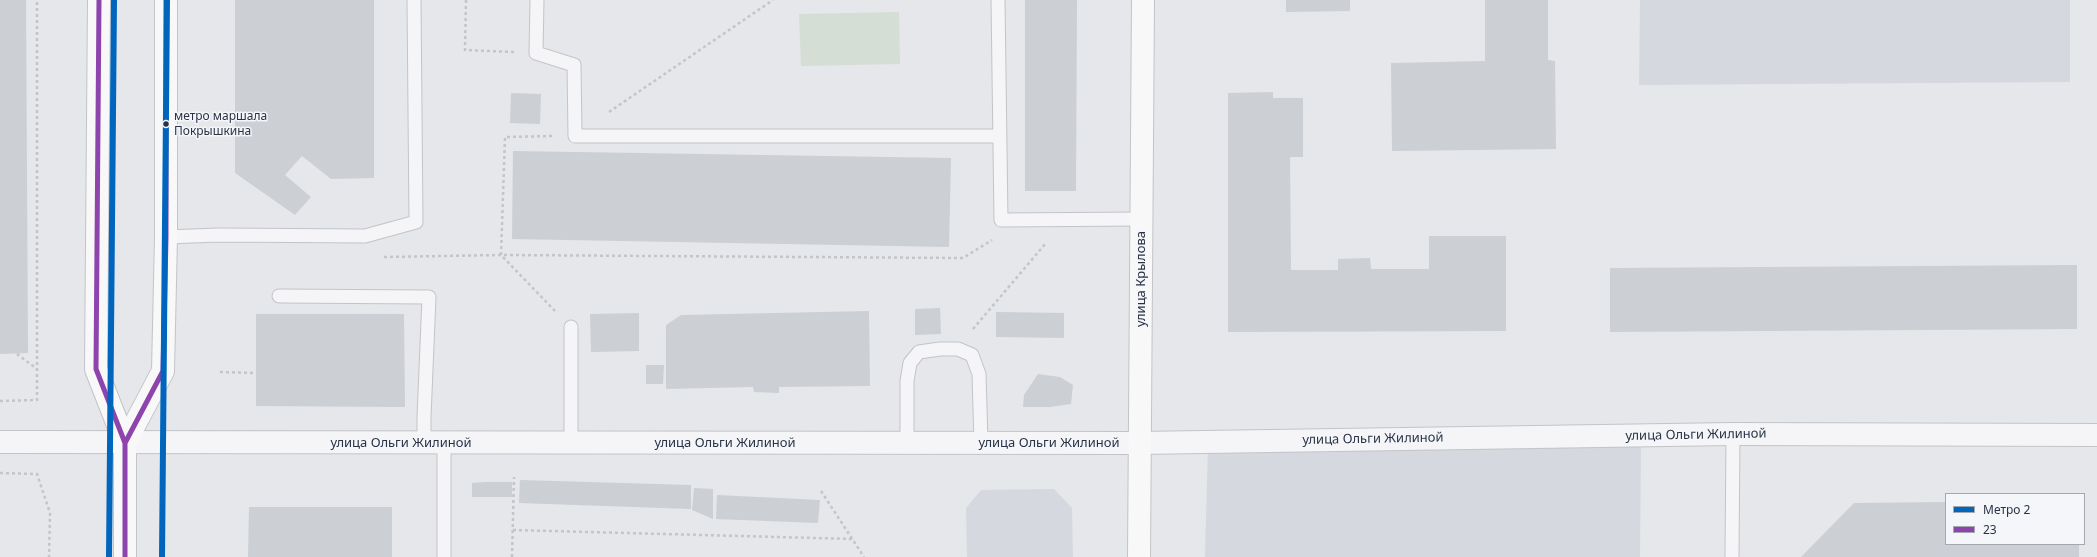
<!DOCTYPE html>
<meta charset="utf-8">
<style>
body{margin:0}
#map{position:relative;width:2097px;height:557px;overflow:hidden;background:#e5e7ea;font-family:"Noto Sans",sans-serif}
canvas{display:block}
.legend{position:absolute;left:1945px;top:493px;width:140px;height:52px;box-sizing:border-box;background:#f4f6f9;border:1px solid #a3a8b1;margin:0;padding:5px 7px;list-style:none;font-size:12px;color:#2a3346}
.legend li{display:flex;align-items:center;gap:8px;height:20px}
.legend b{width:20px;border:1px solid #a3a8b1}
</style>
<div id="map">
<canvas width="2097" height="557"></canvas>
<ul class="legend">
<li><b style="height:5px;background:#0065bd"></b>Метро 2</li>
<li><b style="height:5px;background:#8e44ad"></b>23</li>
</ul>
</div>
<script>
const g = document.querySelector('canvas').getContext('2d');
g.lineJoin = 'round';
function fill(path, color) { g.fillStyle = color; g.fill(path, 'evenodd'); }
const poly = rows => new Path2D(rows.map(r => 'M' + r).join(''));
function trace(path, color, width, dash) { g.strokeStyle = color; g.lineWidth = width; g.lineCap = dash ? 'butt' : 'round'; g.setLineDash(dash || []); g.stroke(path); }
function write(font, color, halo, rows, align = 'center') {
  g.font = font + ' "Noto Sans",sans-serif'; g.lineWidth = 3; g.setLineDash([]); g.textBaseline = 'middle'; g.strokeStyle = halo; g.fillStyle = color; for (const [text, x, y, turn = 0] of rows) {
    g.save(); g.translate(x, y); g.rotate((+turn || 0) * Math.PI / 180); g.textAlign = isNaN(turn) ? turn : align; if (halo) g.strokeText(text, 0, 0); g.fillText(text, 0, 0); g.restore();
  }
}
const built = poly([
 [1640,0,2070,0,2070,82,1639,85],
 [1641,439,1640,557,1205,557,1208,443],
 [1054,489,1072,508,1073,557,967,557,966,508,981,490]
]);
const green = poly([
 [899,12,900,64,801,66,799,14]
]);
const building = poly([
 [0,0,26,0,28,353,0,354],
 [235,0,374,0,374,178,331,179,302,156,285,175,311,197,295,215,235,173],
 [1025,0,1077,0,1076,191,1025,191],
 [1286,0,1350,0,1350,11,1286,12],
 [1485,0,1548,0,1548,60,1555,61,1556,149,1392,151,1391,63,1485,61],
 [1273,92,1273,98,1303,98,1303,157,1290,157,1291,270,1338,270,1338,259,1370,258,1371,269,1429,269,1429,236,1506,236,1506,331,1228,332,1228,93],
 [511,93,541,94,540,124,510,123],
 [513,151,951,158,949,247,512,239],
 [2077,265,2077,329,1610,332,1610,268],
 [940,308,941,334,915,335,915,309],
 [869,311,870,386,779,387,779,393,754,392,753,387,666,389,666,325,681,315],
 [996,312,1064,313,1064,338,996,337],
 [639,313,639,351,591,352,590,314],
 [256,314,404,314,405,407,256,406],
 [646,365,664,365,663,384,646,384],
 [1038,374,1060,377,1073,385,1071,404,1050,407,1023,407,1024,395],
 [520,480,691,485,691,509,519,503],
 [485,482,512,482,512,497,472,497,472,483],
 [694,488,713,489,713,519,692,510],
 [717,495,820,500,818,523,716,519],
 [1946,502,1946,544,2079,544,2079,557,1801,557,1854,503],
 [249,507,392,507,392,557,248,557]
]);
const path = poly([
 [466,0,465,50,514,52],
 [609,112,773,0],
 [552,136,505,137,501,255,555,311],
 [384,257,501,255,963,258,992,240],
 [973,329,1046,243],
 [17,354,37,369],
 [220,372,256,373],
 [0,401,37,400,37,0],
 [0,473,37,474,50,513,49,557],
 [821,491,864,557],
 [513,530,853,539],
 [512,557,514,477]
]);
const lane = poly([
 [537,0,536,53,574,65,575,136,1000,136],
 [998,0,1001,220,1142,219],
 [166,237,218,235,365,236,416,222,414,0],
 [279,296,429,297,424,417,424,444],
 [571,327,571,443],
 [907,443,907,381,910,363,919,352,940,349,958,349,972,355,979,374,981,443],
 [444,557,444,444],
 [1732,557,1733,434]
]);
const street = poly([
 [0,442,1139,443,1733,434,2097,435]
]);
const secondary = poly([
 [99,0,96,369,125,443,125,557],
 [125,443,163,371,166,237,166,0],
 [1139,557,1143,0]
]);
const bus1 = poly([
 [99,0,96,369,125,443,125,467],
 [125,557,125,443,163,371,166,237,166,0]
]);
const metro1 = poly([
 [109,557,114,0],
 [162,557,167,0]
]);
const markers = [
 [166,124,3.5,"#2a3346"]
];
const busNames = [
 ["метро маршала",174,117],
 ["Покрышкина",174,132]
];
const streetNames = [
 ["улица Крылова",1141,279,-90],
 ["улица Ольги Жилиной",1696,435,-1],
 ["улица Ольги Жилиной",1373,439,-1],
 ["улица Ольги Жилиной",401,443],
 ["улица Ольги Жилиной",725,443],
 ["улица Ольги Жилиной",1049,443]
];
fill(built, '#d5d8df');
fill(green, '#d5ded5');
fill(building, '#cccfd3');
trace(lane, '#c2c4c8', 15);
trace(street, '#c2c4c8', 24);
trace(secondary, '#c2c4c8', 24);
trace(path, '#c4c5ca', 2.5, [3, 3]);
trace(lane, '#f5f5f7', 13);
trace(street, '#f5f5f7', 22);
trace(secondary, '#f8f8f8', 22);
trace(bus1, '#8e44ad', 5);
trace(metro1, '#0065bd', 6);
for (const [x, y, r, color] of markers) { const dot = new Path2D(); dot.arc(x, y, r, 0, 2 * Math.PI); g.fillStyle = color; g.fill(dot); trace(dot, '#f4f6f9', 1.5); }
write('12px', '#2a3346', '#f4f6f9', busNames, 'left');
write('13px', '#2a3346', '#f4f6f9', streetNames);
</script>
